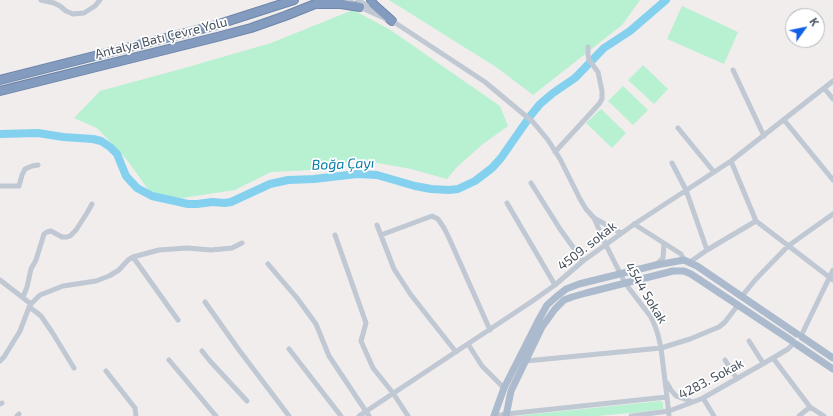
<!DOCTYPE html>
<meta charset="utf-8">
<style>
body{margin:0}
#map{position:relative;width:833px;height:416px;overflow:hidden;background:#f0edec;font-family:"Exo 2",sans-serif}
canvas{display:block}
.north{position:absolute;left:785px;top:8px;width:40px;height:40px;box-sizing:border-box;background:#fff;border:1px solid #b4b9bd;border-radius:50%;rotate:57deg;font-size:11px;font-weight:700;line-height:16px;text-align:center;color:#444f5b}
.north::after{content:'';display:block;margin:auto;width:14px;height:18px;background:#115fe5;clip-path:polygon(50% 0,100% 100%,50% 72%,0 100%)}
</style>
<div id="map">
<canvas width="833" height="416"></canvas>
<div class="north">K</div>
</div>
<script>
const g = document.querySelector('canvas').getContext('2d');
g.lineJoin = 'round';
function fill(path, color) { g.fillStyle = color; g.fill(path, 'evenodd'); }
const poly = rows => new Path2D(rows.map(r => 'M' + r).join(''));
function trace(path, color, width, dash) { g.strokeStyle = color; g.lineWidth = width; g.lineCap = dash ? 'butt' : 'round'; g.setLineDash(dash || []); g.stroke(path); }
function write(font, color, halo, rows, align = 'center') {
  g.font = font + ' "Exo 2",sans-serif'; g.lineWidth = 3.5; g.setLineDash([]); g.textBaseline = 'middle'; g.strokeStyle = halo; g.fillStyle = color; for (const [text, x, y, turn = 0] of rows) {
    g.save(); g.translate(x, y); g.rotate((+turn || 0) * Math.PI / 180); g.textAlign = isNaN(turn) ? turn : align; if (halo) g.strokeText(text, 0, 0); g.fillText(text, 0, 0); g.restore();
  }
}
const green = poly([
 [389,0,640,0,622,25,533,95,496,67],
 [682,6,738,32,724,64,667,39],
 [353,10,389,29,500,106,508,126,483,144,457,167,447,179,411,169,356,159,331,169,271,172,235,190,182,198,153,196,127,160,97,128,74,118,100,91,181,69,271,43],
 [643,65,668,89,654,104,628,80],
 [623,86,648,110,633,125,608,101],
 [601,109,626,133,612,148,586,123],
 [661,401,663,403,663,409,631,413,597,416,515,416]
]);
const river = poly([
 [0,134,38,133,63,137,93,139,101,141,110,147,117,154,126,176,137,188,152,196,188,204,197,204,212,202,225,203,231,202,270,184,288,180,314,179,357,174,377,175,415,186,431,189,449,190,458,189,475,181,492,168,501,158,531,115,540,104,553,93,575,78,604,48,630,31,666,0]
]);
const minor = poly([
 [41,0,54,3,60,6,66,11,73,14,84,13,95,6,100,0],
 [347,0,360,7,386,19],
 [358,0,377,12],
 [391,20,485,82,533,122,548,140,560,159,580,199,586,209,594,218,606,245,625,283,651,317,655,326,658,335,661,348,667,397,669,416],
 [733,70,764,136],
 [824,88,833,99],
 [784,120,833,180],
 [678,128,714,172],
 [555,152,599,104,602,99,602,91,598,72,589,60,588,55,588,47],
 [731,161,756,221,833,280],
 [672,163,686,190,707,250],
 [531,183,560,229,583,261],
 [0,186,19,186,22,175,25,169,32,166,38,165],
 [507,203,555,285],
 [594,218,621,233],
 [634,224,681,254,684,260],
 [377,225,394,269,411,295,456,352],
 [335,235,366,323,361,341,373,368,393,393,408,416],
 [381,235,432,216,438,219,444,228,449,238,490,330],
 [133,257,178,320],
 [690,262,707,250,756,221],
 [268,264,297,298,316,324,329,356,369,416],
 [656,265,663,258,664,243],
 [0,280,31,304],
 [742,296,756,279,788,246,833,214],
 [23,297,27,287,31,269,36,260,44,234,47,232,51,231,62,237,67,237,70,236,76,230,87,213,92,204],
 [205,302,239,350,289,416],
 [29,307,36,312,41,316,52,332,74,368],
 [801,336,833,270],
 [749,341,763,363],
 [468,344,482,366,504,388],
 [289,349,341,416],
 [202,351,210,361,247,401],
 [773,358,810,407,824,416],
 [169,360,216,416],
 [725,360,737,379],
 [0,361,4,357,20,331,28,310,31,304,40,295,63,286,96,281,109,276,119,270,128,260,133,257,159,250,187,248,211,250,232,248,242,243],
 [526,361,661,348,690,339,719,327,725,322,738,305],
 [106,371,135,408,136,416],
 [667,383,671,390,676,396,693,402],
 [703,398,714,416],
 [0,404,2,403],
 [17,416,19,414],
 [359,416,531,302,555,285,583,261,633,225,731,161,833,81],
 [496,416,506,414,667,397],
 [631,416,669,411,693,402,703,398,773,358,788,349,794,343],
 [799,416,810,407]
]);
const major = poly([
 [802,337,833,358],
 [796,344,833,369],
 [494,416,504,388,538,321,547,305,556,297,566,289,579,284,656,265,684,260,697,266,797,334],
 [506,416,511,391,542,327,555,309,564,300,572,297,586,293,673,271,684,271,691,274,792,341]
]);
const highway = poly([
 [371,0,373,4,392,21],
 [318,4,341,4,360,7],
 [0,80,213,26,294,0],
 [0,91,217,37,251,28,285,16,325,0]
]);
const streetNames = [
 ["Antalya Batı Çevre Yolu",161,38,-14],
 ["4509. sokak",587,246,-38],
 ["4544 Sokak",646,293,59],
 ["4283. Sokak",711,379,-28]
];
const waterNames = [
 ["Boğa Çayı",343,164,-2]
];
fill(green, '#b8f0d2');
trace(river, '#83d1ef', 8);
trace(highway, '#6d86aa', 10);
trace(minor, '#bfc8d3', 5);
trace(major, '#abbacd', 7);
trace(highway, '#829bbe', 8);
write('13px', '#444f5b', '#fff', streetNames);
write('italic 14px', '#067eac', '#fff', waterNames);
</script>
